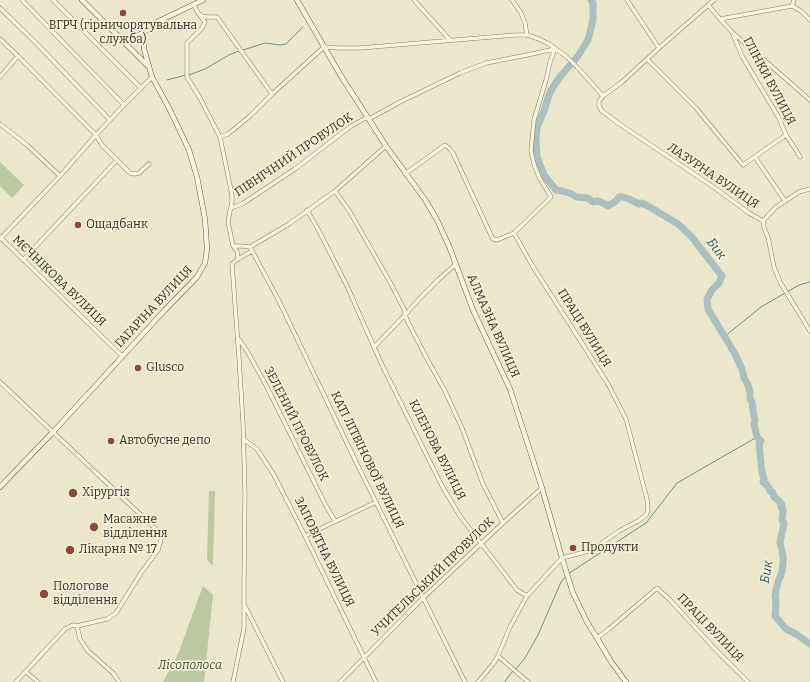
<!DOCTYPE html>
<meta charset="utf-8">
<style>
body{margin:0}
canvas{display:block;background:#ebe7cb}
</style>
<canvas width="810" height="682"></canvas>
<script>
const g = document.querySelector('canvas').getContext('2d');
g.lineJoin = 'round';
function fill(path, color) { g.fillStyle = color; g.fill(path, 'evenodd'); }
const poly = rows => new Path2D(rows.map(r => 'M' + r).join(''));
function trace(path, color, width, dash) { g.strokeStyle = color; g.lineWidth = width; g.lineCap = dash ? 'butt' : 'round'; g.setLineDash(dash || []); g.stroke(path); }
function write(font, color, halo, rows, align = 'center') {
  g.font = font + ' Bitter,serif'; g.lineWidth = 3.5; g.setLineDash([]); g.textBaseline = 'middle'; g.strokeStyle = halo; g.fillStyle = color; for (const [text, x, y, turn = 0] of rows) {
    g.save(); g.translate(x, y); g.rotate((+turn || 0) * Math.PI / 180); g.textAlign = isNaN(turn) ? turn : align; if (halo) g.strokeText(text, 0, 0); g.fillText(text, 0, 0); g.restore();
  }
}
const green = poly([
 [0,162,24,185,12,198,0,186],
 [209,491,215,491,213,566,207,560],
 [203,586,213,595,204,682,163,682,178,654]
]);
const stream = poly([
 [243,50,265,43,280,45,286,44,303,27],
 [189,75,205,69,229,55,239,51],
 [167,80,186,75],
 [724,337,761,307,799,285,810,282],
 [568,574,646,523,677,483,757,437],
 [516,669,525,658,538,635,561,582,566,576],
 [505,682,508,677,513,671]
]);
const river = poly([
 [591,0,593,3,593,20,588,40,578,56,559,78,550,92,544,111,537,127,536,141,537,157,544,175,556,190,562,191,572,194,576,197,588,198,593,202,598,201,603,203,608,206,616,201,619,197,623,197,629,199,639,204,642,203,648,206,678,224,691,236,722,276,719,283,712,290,707,299,708,309,735,354,742,369,744,378,748,385,750,392,750,399,752,402,754,417,755,420,754,424,757,437,761,441,759,444,762,472,764,479,763,482,765,483,769,488,770,491,773,493,774,497,778,500,782,505,781,507,783,510,782,520,784,523,780,542,783,556,783,563,782,572,778,582,775,595,776,602,775,616,786,629,796,634,810,644]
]);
const minor = poly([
 [22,0,124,105],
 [53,0,141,88],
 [414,0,450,40],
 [512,0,521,13,525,23,527,35],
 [627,0,659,48],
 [714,0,659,48,622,82,603,96,599,101,599,106,602,111,618,123,712,186,749,213,763,221,764,228,768,237,774,267,780,282,810,331],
 [194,5,198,13,202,16,207,17,217,17,272,94],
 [708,5,720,19,732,32,810,100],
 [792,6,794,0],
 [0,8,37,44,110,120],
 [198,13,205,22,202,28,187,43,187,77,200,98,220,137,232,195,232,202,230,211,228,222,233,246,237,251,238,259,232,264,239,358,243,423,245,493,244,582,244,628,233,682],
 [720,19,792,6,801,11,810,20],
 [0,39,18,56,96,135,60,176,0,239],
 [647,59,696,108,743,165,786,135,779,118,742,56,732,32],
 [0,77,18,56],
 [369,119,400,102,460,73,486,63,527,55,555,49],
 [0,124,27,145,60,176],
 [786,135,796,150,800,157],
 [220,137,228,134,249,117,272,94,324,47,339,48,360,48,515,35,527,35,539,39,549,44,567,57,579,69,603,96],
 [755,157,785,201],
 [149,164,139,173,134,174,130,173,102,145,96,135,124,105,152,77],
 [405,174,445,145,450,149,453,153,489,231,493,239,497,240,514,233,532,265,608,384,626,419,647,499,648,511,646,515,638,521,619,531,598,546,589,551,562,558,527,596],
 [335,191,350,212,390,282,405,311,405,315,408,322,426,357,444,389,462,428,483,484,503,523],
 [231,208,242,204,295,169,351,126,368,117],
 [307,210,319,231,348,288,358,311,382,365,442,486,460,516,517,590,527,596,510,627,498,656,493,664,478,682],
 [763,221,776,207,799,192,810,189],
 [514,233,551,197,539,177,534,164,531,151,534,120,546,80,550,62,555,49],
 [0,237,122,356],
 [233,246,242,246,250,247,289,224,335,191,386,146],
 [250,247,279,301,358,466,465,682],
 [238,259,252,251],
 [23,260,117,160],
 [238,338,247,351,266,385,325,504,335,521],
 [374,347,405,315,421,297,439,279,455,265],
 [0,382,161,534,161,540,158,550,141,573,116,613,107,619,77,626,73,625,65,629,16,682],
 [243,439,257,449,274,475,305,536,376,682],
 [305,536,376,502],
 [245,606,283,682],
 [77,626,80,639,88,651,113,673,119,682],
 [597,638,609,629,657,588,670,600,716,650,748,682],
 [498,656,528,682],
 [26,672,38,682],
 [340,682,423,598,503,523,542,488]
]);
const secondary = poly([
 [82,0,147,65],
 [297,0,341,76,386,146,426,201,437,220,449,246,473,310,510,389,542,488,562,558,573,593,587,622,597,638,612,663,626,682],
 [120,38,124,39,131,38,143,33,155,23,203,0],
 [0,487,53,432,164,311,197,277,205,263,207,249,205,219,197,177,189,150,169,108,152,77,144,49,143,33]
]);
const markers = [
 [123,13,4,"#8f4837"],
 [78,225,4,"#8f4837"],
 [138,368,4,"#8f4837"],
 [111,441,4,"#8f4837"],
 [73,493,5,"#8f4837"],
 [94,527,5,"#8f4837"],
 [573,548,4,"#8f4837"],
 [70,550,5,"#8f4837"],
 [44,594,5,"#8f4837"]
];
const poiNames = [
 ["ВГРЧ (гірничорятувальна",123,26,"center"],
 ["служба)",123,40,"center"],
 ["Ощадбанк",86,225],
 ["Glusco",146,368],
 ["Автобусне депо",119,441],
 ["Хірургія",82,493],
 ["Масажне",103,520],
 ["відділення",103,534],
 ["Продукти",581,548],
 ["Лікарня № 17",79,550],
 ["Пологове",53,587],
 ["відділення",53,601]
];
const streetNames = [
 ["ГЛІНКИ ВУЛИЦЯ",769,81,62],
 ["ПІВНІЧНИЙ ПРОВУЛОК",294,155,-34],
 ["ЛАЗУРНА ВУЛИЦЯ",713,176,34],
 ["МЄЧНІКОВА ВУЛИЦЯ",59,281,44],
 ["ГАГАРІНА ВУЛИЦЯ",154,307,-47],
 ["АЛМАЗНА ВУЛИЦЯ",493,326,66],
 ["ПРАЦІ ВУЛИЦЯ",584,328,58],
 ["ЗЕЛЕНИЙ ПРОВУЛОК",296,424,63],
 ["КЛЕНОВА ВУЛИЦЯ",437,450,63],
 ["КАТІ ЛІТВІНОВОЇ ВУЛИЦЯ",367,460,64],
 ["ЗАПОВІТНА ВУЛИЦЯ",324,552,64],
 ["УЧИТЕЛЬСЬКИЙ ПРОВУЛОК",433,577,-44],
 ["ПРАЦІ ВУЛИЦЯ",710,628,46]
];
const parkNames = [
 ["Лісополоса",190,666]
];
const waterNames = [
 ["Бик",716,249,53],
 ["Бик",767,572,-80]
];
fill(green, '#bbc8a0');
trace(stream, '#728e8c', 1);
trace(river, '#abc0be', 7);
trace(minor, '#867c61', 4.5);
trace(secondary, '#685d44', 5.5);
trace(minor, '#f6f4de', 3.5);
trace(secondary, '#f6f4de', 4.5);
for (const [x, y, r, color] of markers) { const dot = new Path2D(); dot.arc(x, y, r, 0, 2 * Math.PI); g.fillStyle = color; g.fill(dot); trace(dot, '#f3f0da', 1.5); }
write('12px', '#383123', '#f3f0da', poiNames, 'left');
write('12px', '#383123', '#f3f0da', streetNames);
write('italic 12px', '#41522b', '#f3f0da', parkNames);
write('italic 13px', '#345256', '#f3f0da', waterNames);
</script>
